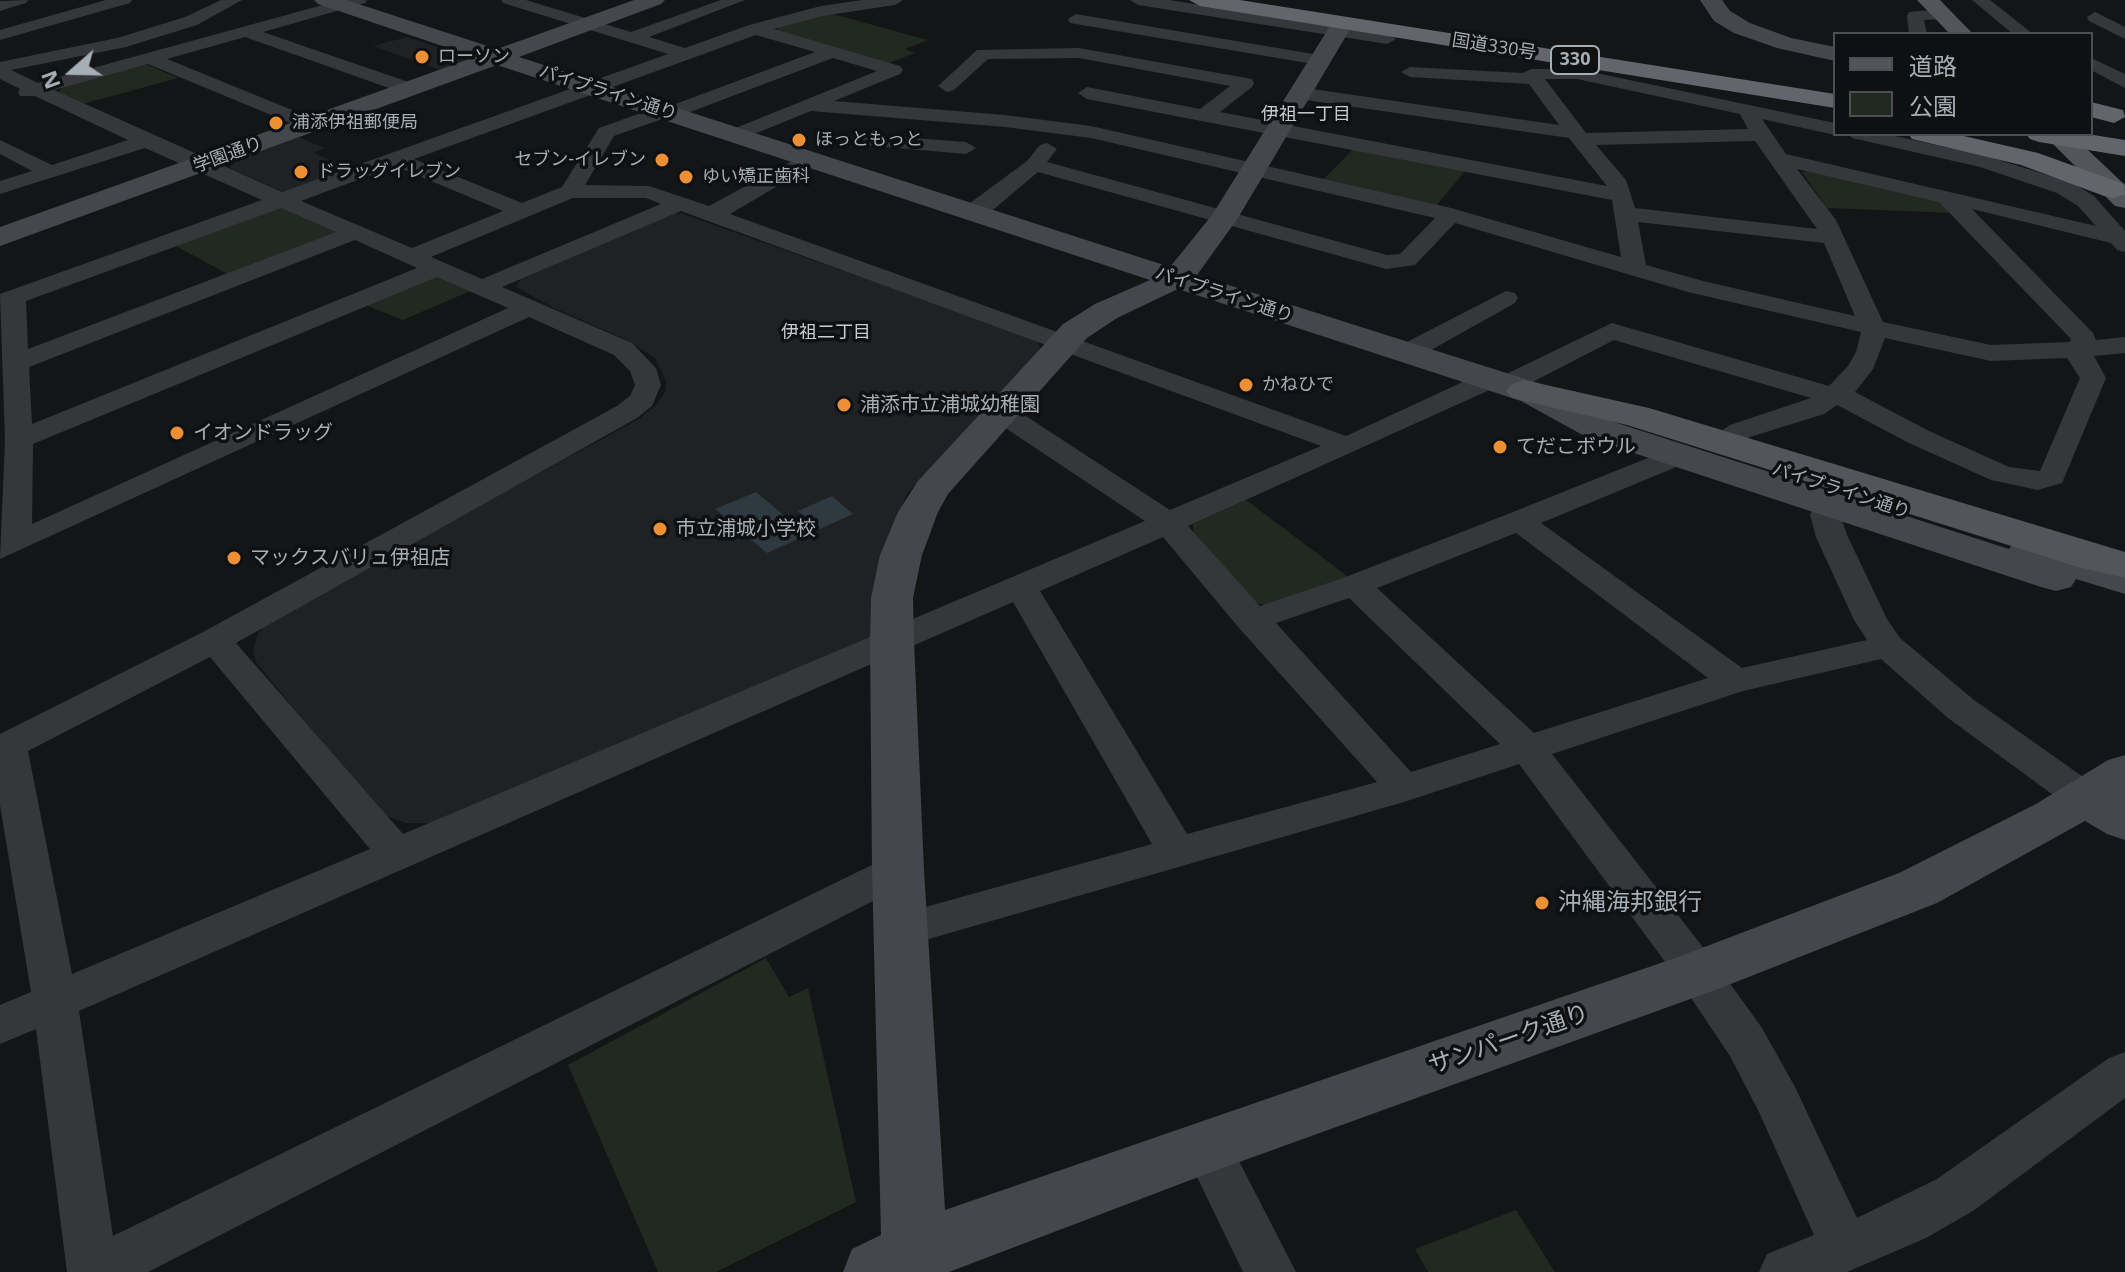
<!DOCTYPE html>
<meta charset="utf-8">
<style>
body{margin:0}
#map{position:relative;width:2125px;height:1272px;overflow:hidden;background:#141516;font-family:"Open Sans","Noto Sans JP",sans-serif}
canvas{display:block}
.legend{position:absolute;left:1833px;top:32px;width:260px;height:104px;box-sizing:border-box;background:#0f1011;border:2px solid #4b4f53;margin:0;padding:10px 14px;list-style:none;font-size:24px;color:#a6aeb6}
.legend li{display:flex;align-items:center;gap:16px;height:40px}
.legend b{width:40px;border:2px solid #4b4f53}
.north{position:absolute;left:32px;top:32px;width:80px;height:80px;-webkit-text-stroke:6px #0f1011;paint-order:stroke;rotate:250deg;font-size:22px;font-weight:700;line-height:32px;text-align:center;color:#a6aeb6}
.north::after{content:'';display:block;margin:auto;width:28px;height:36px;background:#a6aeb6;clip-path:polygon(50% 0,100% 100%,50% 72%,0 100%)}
</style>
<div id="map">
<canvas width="2125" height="1272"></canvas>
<ul class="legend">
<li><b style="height:10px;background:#52555a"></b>道路</li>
<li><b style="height:22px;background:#212921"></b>公園</li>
</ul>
<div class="north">N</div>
</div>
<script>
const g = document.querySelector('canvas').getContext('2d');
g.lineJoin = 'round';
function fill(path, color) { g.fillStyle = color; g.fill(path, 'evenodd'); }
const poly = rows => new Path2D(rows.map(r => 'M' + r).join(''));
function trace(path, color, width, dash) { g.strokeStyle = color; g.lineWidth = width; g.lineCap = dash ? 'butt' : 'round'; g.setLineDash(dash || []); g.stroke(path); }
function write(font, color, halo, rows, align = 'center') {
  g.font = font + ' "Open Sans","Noto Sans JP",sans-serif'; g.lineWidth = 7; g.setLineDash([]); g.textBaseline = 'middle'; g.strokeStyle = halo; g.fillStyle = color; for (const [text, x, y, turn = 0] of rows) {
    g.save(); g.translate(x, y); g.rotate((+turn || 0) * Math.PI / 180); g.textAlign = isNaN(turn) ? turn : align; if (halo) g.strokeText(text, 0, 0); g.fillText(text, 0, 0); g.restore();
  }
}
const built = poly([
 [407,37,470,58,469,62,443,71,373,46],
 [298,137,325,148,313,153,355,170,299,190,282,191,229,168,234,160],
 [672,213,683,214,1029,337,1038,343,1040,349,907,494,885,545,871,609,870,637,729,701,440,823,406,823,387,816,374,806,256,662,253,651,258,633,272,617,597,442,640,418,656,405,665,392,666,381,655,358,627,340,554,308,516,287,521,279]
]);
const green = poly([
 [829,13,928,40,905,49,915,53,889,63,777,31,779,26],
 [141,65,148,65,178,78,83,104,58,93,62,87],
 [1355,147,1468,168,1435,207,1322,181],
 [1811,170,1942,200,1954,213,1827,208,1802,172],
 [288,207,341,231,233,277,174,245,275,208],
 [445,276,475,289,403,320,363,304,425,278],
 [1246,500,1354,581,1276,607,1256,603,1194,534,1193,524],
 [766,958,789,997,808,988,856,1202,716,1272,658,1272,568,1065],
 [1516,1210,1555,1272,1428,1272,1415,1249]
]);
const water = poly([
 [756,492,807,535,767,553,715,509],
 [832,496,853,514,820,529,798,511]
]);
const street = poly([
 [28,0,26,3,0,11,0,1,28,0],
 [106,0,132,0,130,3,0,40,0,30,106,0],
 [221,0,242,0,197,25,126,47,11,70,38,83,341,0,367,0,365,3,263,32,417,85,419,89,417,93,403,93,245,37,167,59,319,121,322,125,319,129,305,129,148,64,54,90,282,192,668,54,503,3,501,0,526,0,631,32,721,0,745,0,649,37,685,48,749,25,821,6,862,0,903,0,895,5,822,16,774,29,900,66,903,70,900,74,834,101,1005,115,1091,126,1451,208,1621,257,1612,200,1087,99,1078,93,1087,87,1200,109,1230,86,1079,58,988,59,954,90,947,92,938,86,977,50,1079,48,1252,79,1254,83,1252,87,1220,112,1607,186,1569,138,1299,99,1290,93,1299,87,1559,125,1529,84,1410,77,1401,72,1410,67,1523,73,1531,69,1577,69,1835,123,1835,134,1839,134,1835,135,1762,119,1786,154,2096,226,2078,206,2057,193,1980,167,1852,138,1849,134,1886,134,1986,156,2073,183,2094,196,2125,231,2125,252,2117,250,2111,243,1972,209,2093,333,2096,340,2125,337,2125,353,2094,356,2106,378,2062,483,2038,490,1991,480,1909,443,1837,405,1824,414,1750,437,1732,449,1722,452,1712,449,1708,443,1712,437,1730,425,1811,398,1614,340,1515,391,1505,393,1494,388,1188,526,1260,606,1343,578,1508,514,1653,456,1659,447,1669,444,1679,447,1683,453,1674,468,1541,523,1742,668,1867,640,1854,620,1816,537,1810,515,1818,499,1829,496,1840,499,1844,505,1840,515,1848,537,1887,619,1900,638,1974,700,2099,788,2104,798,2099,808,2085,812,2071,808,1948,718,1881,659,1743,691,1552,754,1713,960,1762,1028,1795,1087,1857,1218,1937,1179,2109,1058,2125,1052,2125,1098,1973,1211,1926,1238,1847,1272,1759,1272,1767,1254,1814,1235,1759,1112,1730,1056,1683,986,1519,764,1404,802,901,947,886,942,880,930,886,918,1152,844,1013,602,79,1011,113,1236,884,859,898,854,912,859,918,870,912,881,148,1272,67,1272,36,1029,0,1044,0,1005,31,992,0,805,0,734,203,632,617,406,630,396,635,385,630,371,614,355,529,317,0,559,5,440,0,294,262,200,145,148,0,194,0,181,32,171,0,154,0,140,52,165,128,140,35,96,20,96,18,92,20,89,0,79,0,62,117,38,185,17,221,0],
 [756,35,815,52,670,106,658,107,599,128,562,187,522,203,414,159,756,35],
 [833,58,877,71,728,131,725,135,728,139,742,139,811,111,1005,127,1091,138,1435,218,1400,254,1387,255,1047,162,1057,149,1047,143,1040,145,1027,161,958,212,969,219,994,209,1038,172,1386,269,1415,265,1455,223,1688,292,1861,332,1856,352,1848,366,1829,386,1612,323,1500,377,1489,372,1480,374,1346,436,730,214,815,164,818,160,815,156,801,156,709,206,649,186,585,185,614,136,665,118,677,117,833,58],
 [1545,79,1577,79,1740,114,1748,129,1586,133,1545,79],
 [1755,141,1817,229,1635,208,1626,180,1596,145,1755,141],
 [395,166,503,211,412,248,301,201,395,166],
 [1797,169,1939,202,2071,339,2070,342,1991,345,1883,322,1836,220,1797,169],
 [573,198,646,198,661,204,482,279,431,257,573,198],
 [281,208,336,232,28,349,26,301,281,208],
 [681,211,1321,446,1170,510,1012,407,1002,405,992,407,988,413,992,419,1145,521,403,834,236,643,637,418,652,406,661,385,656,368,632,343,502,287,681,211],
 [1638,222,1824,243,1855,316,1703,281,1646,265,1638,222],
 [355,240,417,268,32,424,29,367,355,240],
 [437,277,508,308,32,524,33,444,437,277],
 [1885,338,1991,361,2067,358,2080,378,2040,471,2009,467,1929,431,1855,392,1873,369,1885,338],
 [1516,533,1708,678,1534,733,1377,588,1516,533],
 [1163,537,1239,628,1377,782,1187,834,1040,591,1163,537],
 [1349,598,1500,744,1411,772,1276,623,1349,598],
 [210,657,370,849,72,974,28,751,210,657],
 [1130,0,1169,0,1387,34,1396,39,1387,44,1138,5,1130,0],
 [1972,0,1990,0,2033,34,2013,34,1972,0],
 [1942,9,1950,14,1942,19,1924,20,1927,34,1909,34,1907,16,1909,12,1942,9],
 [2095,12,2125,27,2125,39,2089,21,2087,17,2095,12],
 [1076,14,1319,55,1328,60,1319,65,1070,23,1068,19,1076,14],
 [2091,58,2125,74,2125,88,2091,70,2091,58],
 [860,134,966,142,976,148,966,154,853,144,850,140,853,136,860,134],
 [1506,291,1515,293,1518,298,1515,303,1415,359,1406,361,1397,359,1393,353,1397,347,1506,291],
 [1206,1124,1223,1130,1296,1272,1243,1272,1182,1146,1189,1130,1206,1124]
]);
const secondary = poly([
 [314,0,346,0,497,49,634,0,665,0,661,4,519,57,1170,267,1212,215,1330,26,1346,26,1349,31,1238,218,1197,275,1579,396,1582,406,1614,422,2009,549,2014,542,2028,539,2125,567,2125,594,2076,579,2071,587,2056,591,2041,587,1588,438,1521,401,1178,289,1117,318,1087,338,948,494,938,512,922,555,913,598,914,642,924,870,945,1210,1678,957,1899,873,2036,804,2108,760,2125,755,2125,840,2107,834,2085,821,1937,903,1718,989,1209,1173,949,1272,843,1272,852,1249,881,1235,872,870,870,642,871,598,880,555,898,512,918,481,1063,324,1095,304,1150,280,497,65,0,246,0,227,475,57,318,4,314,0],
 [1700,0,1722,0,1730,11,1750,23,1791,38,1835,47,1835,61,1777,48,1734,33,1714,21,1700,0]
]);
const primary = poly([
 [1917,0,1940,0,1973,34,1950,34,1917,0],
 [2043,134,2071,134,2125,185,2125,208,2115,206,2043,134],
 [1524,380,1649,408,2125,552,2125,578,2078,567,1627,425,1512,398,1506,391,1512,384,1524,380]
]);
const highway = poly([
 [1189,0,1240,0,1835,94,1835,108,1200,6,1189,0],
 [2091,102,2123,110,2125,117,2114,123,2091,117,2091,102],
 [1908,134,1955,134,2038,153,2124,184,2125,194,2114,198,2104,196,2021,165,1912,139,1908,134],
 [2026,134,2087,134,2125,140,2125,156,2039,142,2030,139,2026,134]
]);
const markers = [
 [422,57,8,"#ed9035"],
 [276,123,8,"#ed9035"],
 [799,140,8,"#ed9035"],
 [662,160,8,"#ed9035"],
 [301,172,8,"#ed9035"],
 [686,177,8,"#ed9035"],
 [1246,385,8,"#ed9035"],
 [844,405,8,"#ed9035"],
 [177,433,8,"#ed9035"],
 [1500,447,8,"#ed9035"],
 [660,529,8,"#ed9035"],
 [234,558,8,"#ed9035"],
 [1542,903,8,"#ed9035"]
];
const farStreetnames = [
 ["国道330号",1494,47,9],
 ["パイプライン通り",608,93,18],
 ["学園通り",228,155,-20],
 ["パイプライン通り",1224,295,18],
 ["パイプライン通り",1841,491,18]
];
const farPoinames = [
 ["ローソン",438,57],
 ["浦添伊祖郵便局",292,123],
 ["ほっともっと",815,140],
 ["セブン-イレブン",646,160,"right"],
 ["ドラッグイレブン",317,172],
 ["ゆい矯正歯科",702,177],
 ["かねひで",1262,385]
];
const shields = [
 [1575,60,48]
];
const shieldNames = [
 ["330",1575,60]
];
const farNeighbourhoodnames = [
 ["伊祖一丁目",1306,115],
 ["伊祖二丁目",826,333]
];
const poiNames = [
 ["浦添市立浦城幼稚園",860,405],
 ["イオンドラッグ",193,433],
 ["てだこボウル",1516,447],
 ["市立浦城小学校",676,529],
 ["マックスバリュ伊祖店",250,558]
];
const nearPoinames = [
 ["沖縄海邦銀行",1558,903]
];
const nearStreetnames = [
 ["サンパーク通り",1509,1040,-19]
];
fill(built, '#202123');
fill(green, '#212921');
fill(water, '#2e3a3f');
fill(street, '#35373b');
fill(secondary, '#44474b');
fill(primary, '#52555a');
fill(highway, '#62666c');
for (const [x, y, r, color] of markers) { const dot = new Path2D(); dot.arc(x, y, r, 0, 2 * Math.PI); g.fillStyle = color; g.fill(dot); trace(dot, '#0f1011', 3); }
write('18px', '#a6aeb6', '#0f1011', farStreetnames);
write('18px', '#a6aeb6', '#0f1011', farPoinames, 'left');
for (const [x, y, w] of shields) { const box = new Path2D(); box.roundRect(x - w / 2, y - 14, w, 28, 6); g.fillStyle = '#0f1011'; g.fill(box); trace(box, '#a6aeb6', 2); }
write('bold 18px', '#a6aeb6', null, shieldNames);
write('18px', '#c7ccd2', '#0f1011', farNeighbourhoodnames);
write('20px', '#a6aeb6', '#0f1011', poiNames, 'left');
write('24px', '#a6aeb6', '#0f1011', nearPoinames, 'left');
write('24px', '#a6aeb6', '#0f1011', nearStreetnames);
</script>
